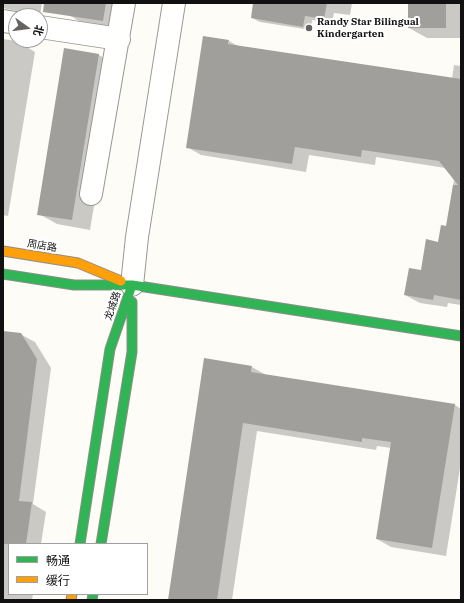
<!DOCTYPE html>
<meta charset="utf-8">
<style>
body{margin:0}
#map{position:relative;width:464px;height:603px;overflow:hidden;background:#fdfcf7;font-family:"IBM Plex Serif","Noto Sans SC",serif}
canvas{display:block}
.frame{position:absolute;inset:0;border:4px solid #111;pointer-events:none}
.legend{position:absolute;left:8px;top:543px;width:140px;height:52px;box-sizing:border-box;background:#fff;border:1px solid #a0a0a0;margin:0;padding:5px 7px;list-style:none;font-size:12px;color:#111}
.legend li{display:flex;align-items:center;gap:8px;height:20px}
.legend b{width:20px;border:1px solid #a0a0a0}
.north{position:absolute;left:8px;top:8px;width:40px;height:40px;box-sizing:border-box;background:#fff;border:1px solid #a0a0a0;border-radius:50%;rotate:104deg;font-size:11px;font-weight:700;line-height:16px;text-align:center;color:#111}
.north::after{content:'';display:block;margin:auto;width:14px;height:18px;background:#646362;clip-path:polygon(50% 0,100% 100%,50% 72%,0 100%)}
</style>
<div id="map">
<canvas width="464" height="603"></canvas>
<div class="frame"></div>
<ul class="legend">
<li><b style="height:5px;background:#30b455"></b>畅通</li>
<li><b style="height:5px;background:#ff9f0a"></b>缓行</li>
</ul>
<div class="north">北</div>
</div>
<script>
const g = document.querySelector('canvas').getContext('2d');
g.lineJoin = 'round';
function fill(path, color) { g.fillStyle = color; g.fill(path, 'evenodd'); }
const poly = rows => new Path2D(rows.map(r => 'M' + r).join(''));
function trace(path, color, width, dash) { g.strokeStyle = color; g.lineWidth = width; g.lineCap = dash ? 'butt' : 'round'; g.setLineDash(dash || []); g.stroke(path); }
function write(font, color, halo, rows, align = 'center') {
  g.font = font + ' "IBM Plex Serif","Noto Sans SC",serif'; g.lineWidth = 4; g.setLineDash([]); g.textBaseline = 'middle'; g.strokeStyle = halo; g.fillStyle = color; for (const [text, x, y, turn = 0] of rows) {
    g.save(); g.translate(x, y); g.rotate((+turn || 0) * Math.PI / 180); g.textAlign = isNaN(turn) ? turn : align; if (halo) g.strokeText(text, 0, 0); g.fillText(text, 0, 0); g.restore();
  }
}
const shadow = poly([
 [3,3,42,3,40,15,6,9,3,7],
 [71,3,125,3,121,31,87,26,69,15],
 [254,3,352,3,350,15,334,13,332,23,312,20,311,30,260,22,252,18],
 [409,3,461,3,461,38,427,38,409,28],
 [3,39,17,41,35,52,8,216,3,215],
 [229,41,238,46,452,79,454,65,461,66,461,305,448,303,447,307,420,303,405,295,439,243,447,227,454,179,445,168,376,157,375,165,309,155,306,172,201,155,187,147],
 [65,50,99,55,117,66,90,230,57,224,39,214],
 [3,332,20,334,35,342,51,368,33,504,46,512,41,544,9,544,9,594,33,594,32,600,3,600],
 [252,367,266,375,455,405,461,409,461,462,446,556,391,547,377,539,391,448,377,446,376,450,257,431,232,600,169,600]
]);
const building = poly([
 [44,3,106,3,103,21,43,12],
 [253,3,327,3,324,19,305,16,303,27,251,18],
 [408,3,446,3,446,28,408,28],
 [203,36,229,40,228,44,461,79,461,300,434,295,433,300,404,295,409,268,421,270,426,239,438,242,441,225,446,226,453,185,458,185,439,161,362,150,361,157,295,147,292,164,186,148],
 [64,48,99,54,72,220,37,215],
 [3,331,21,333,37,359,19,501,32,502,26,544,3,544],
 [204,358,252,366,251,372,455,404,432,548,376,539,391,442,362,438,362,442,243,423,217,600,168,600]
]);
const street = poly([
 [3,21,16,23],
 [40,27,119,39],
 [91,194,124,3],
 [132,285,137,237,174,3]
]);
const fast = poly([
 [3,274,74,285,132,285,461,336],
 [80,544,110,349,132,285],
 [101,544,132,352,132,302],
 [92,600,93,594]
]);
const slow = poly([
 [3,251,78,263,121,281],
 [71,600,72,594]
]);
const markers = [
 [309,28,4,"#646362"]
];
const poiNames = [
 ["Randy Star Bilingual",317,22],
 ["Kindergarten",317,34]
];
const streetNames = [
 ["周店路",42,246,9],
 ["龙城路",113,306,-71]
];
fill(shadow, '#0003');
fill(building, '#a19f9c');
trace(street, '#979795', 24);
trace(fast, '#8e8d8b', 11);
trace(slow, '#8e8d8b', 11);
trace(street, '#fffffe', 22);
trace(fast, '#30b455', 9);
trace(slow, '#ff9f0a', 9);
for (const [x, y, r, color] of markers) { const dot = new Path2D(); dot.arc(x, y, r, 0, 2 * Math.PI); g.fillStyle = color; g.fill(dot); trace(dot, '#fff', 1.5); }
write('bold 10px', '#111', '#fff', poiNames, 'left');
write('10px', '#111', '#fff', streetNames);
</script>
